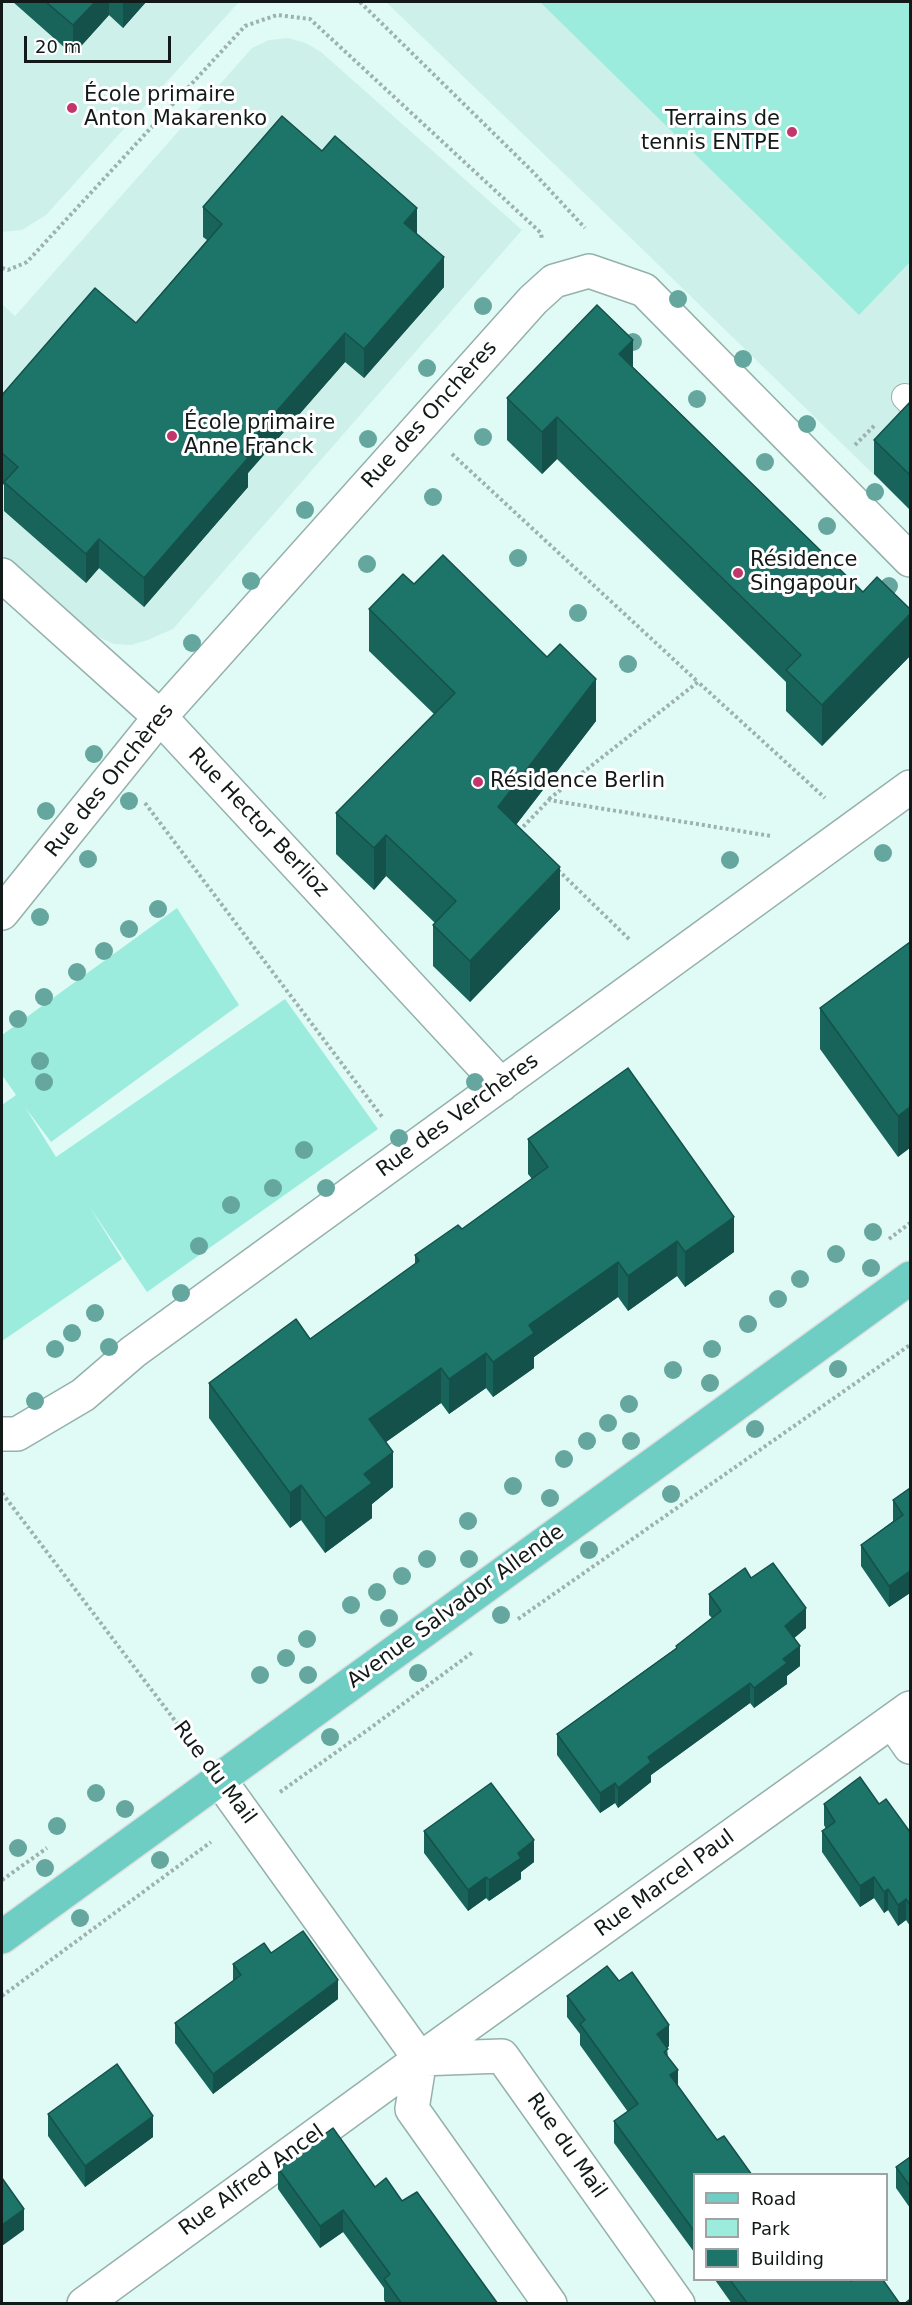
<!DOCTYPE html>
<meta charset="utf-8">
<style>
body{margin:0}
#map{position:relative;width:912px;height:2305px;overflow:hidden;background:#e0fbf6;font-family:"DejaVu Sans",sans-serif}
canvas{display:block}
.frame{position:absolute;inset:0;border:3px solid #111a18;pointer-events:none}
.legend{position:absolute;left:693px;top:2173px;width:195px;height:108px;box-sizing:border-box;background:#fff;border:2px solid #a0a3a3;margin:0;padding:8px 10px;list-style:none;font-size:18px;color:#111a18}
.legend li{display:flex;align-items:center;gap:12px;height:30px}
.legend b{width:30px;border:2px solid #a0a3a3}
.scale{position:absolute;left:24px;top:36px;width:147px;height:27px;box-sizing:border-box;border:3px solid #111a18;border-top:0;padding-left:8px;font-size:18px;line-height:21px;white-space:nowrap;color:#111a18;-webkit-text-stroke:4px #fff;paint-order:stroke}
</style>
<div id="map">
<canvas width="912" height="2305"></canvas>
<div class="frame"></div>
<ul class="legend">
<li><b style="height:8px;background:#6fcec4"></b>Road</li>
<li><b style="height:16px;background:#9becdd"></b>Park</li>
<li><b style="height:16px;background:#1d7469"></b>Building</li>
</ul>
<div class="scale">20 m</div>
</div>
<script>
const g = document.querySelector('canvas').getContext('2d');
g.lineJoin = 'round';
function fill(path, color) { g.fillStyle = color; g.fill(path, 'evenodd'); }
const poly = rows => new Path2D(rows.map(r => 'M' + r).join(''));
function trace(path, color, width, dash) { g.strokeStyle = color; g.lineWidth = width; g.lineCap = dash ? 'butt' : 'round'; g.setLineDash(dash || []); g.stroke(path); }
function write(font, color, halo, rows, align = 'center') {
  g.font = font + ' "DejaVu Sans",sans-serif'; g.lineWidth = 6; g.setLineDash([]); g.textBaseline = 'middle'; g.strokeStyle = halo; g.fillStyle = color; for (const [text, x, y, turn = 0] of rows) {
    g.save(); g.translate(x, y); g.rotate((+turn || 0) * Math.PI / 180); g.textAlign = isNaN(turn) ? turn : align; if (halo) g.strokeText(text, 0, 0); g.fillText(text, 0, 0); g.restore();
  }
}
const built = poly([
 [2,2,239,2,46,215,22,230,2,232],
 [386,2,910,2,910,510,638,245],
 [288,38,306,43,321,52,522,230,173,629,148,640,131,645,114,644,90,633,2,555,2,304,15,316,252,48,269,40]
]);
const green = poly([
 [540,2,910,2,910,262,859,315],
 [177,908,239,1005,51,1142,25,1107,56,1157,285,999,378,1129,147,1292,89,1206,122,1259,2,1341,2,1105,16,1095,2,1075,2,1035]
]);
const path = poly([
 [360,2,533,172,585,228],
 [2,268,8,270,27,262,245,26,277,15,310,19,541,233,542,240],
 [855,445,875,425],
 [452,454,698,682],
 [549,799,698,682,825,798],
 [145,803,383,1118],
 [519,831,549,800,771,836],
 [558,870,630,940],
 [889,1239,910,1223],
 [2,1493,195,1747],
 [518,1619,910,1345],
 [280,1792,369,1729,473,1652],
 [2,1880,47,1848],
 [2,1996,211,1842]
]);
const lane = poly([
 [905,397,910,402]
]);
const street = poly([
 [2,575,160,717,501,1085],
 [2,913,160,717,533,300,554,281,589,271,644,290,910,560],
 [2,1434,17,1434,83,1395,133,1352,910,787],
 [892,1721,910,1747],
 [219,1779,420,2059,412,2109,550,2304],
 [420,2059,502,2056,678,2304],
 [84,2304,420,2059,910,1708]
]);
const primary = poly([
 [2,1937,910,1278]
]);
const trees = [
 [678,299],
 [483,306],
 [633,342],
 [743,359],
 [427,368],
 [697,399],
 [807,424],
 [483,437],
 [368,439],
 [765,462],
 [875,492],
 [433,497],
 [305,510],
 [827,526],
 [518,558],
 [367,564],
 [251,581],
 [889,586],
 [578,613],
 [192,643],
 [628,664],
 [94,754],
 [129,801],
 [46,811],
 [883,853],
 [88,859],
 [730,860],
 [158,909],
 [40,917],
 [129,929],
 [104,951],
 [77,972],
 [44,997],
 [18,1019],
 [40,1061],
 [44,1082],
 [475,1082],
 [399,1138],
 [304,1150],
 [273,1188],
 [326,1188],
 [231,1205],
 [873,1232],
 [199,1246],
 [836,1254],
 [871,1268],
 [800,1279],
 [181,1293],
 [778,1299],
 [95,1313],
 [748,1324],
 [72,1333],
 [109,1347],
 [55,1349],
 [712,1349],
 [838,1369],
 [673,1370],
 [710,1383],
 [35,1401],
 [629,1404],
 [608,1423],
 [755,1429],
 [587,1441],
 [631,1441],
 [564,1459],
 [513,1486],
 [671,1494],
 [550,1498],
 [468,1521],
 [589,1550],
 [427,1559],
 [469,1559],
 [402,1576],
 [377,1592],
 [351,1605],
 [501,1615],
 [389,1618],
 [307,1639],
 [286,1658],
 [418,1673],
 [260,1675],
 [308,1675],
 [330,1737],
 [96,1793],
 [125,1809],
 [57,1826],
 [18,1848],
 [160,1860],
 [45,1868],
 [80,1918]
];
const wall = poly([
 [13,2,146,2,123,28,109,15,73,55],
 [203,207,417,234,444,287,364,378,345,362,248,473,248,487,144,607,99,568,86,583,4,511,4,485,2,483,2,395,136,323,207,240,203,237],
 [633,367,863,592,910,609,910,656,822,746,786,711,786,682,557,459,542,474,507,440,507,398],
 [910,402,910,510,874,474,874,440],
 [414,584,596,721,516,825,560,909,470,1002,433,966,433,925,435,923,386,876,374,890,336,854,336,813,434,714,369,651,369,609],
 [910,942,898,1157,820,1049,820,1008],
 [528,1139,734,1252,685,1287,677,1276,628,1311,618,1297,534,1357,534,1368,493,1397,486,1388,449,1414,441,1403,386,1442,393,1487,372,1504,372,1518,325,1553,301,1520,290,1528,209,1418,209,1383,310,1339,415,1264,415,1255,462,1229,532,1179,528,1174],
 [910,1488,910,1593,889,1607,861,1566,861,1545,893,1521,893,1500],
 [751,1578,806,1628,794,1638,800,1666,787,1676,787,1684,754,1708,750,1703,651,1775,651,1782,618,1808,615,1803,600,1813,557,1755,557,1734,676,1648,676,1646,712,1618,709,1615,709,1594],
 [824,1804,879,1804,910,1832,910,1926,906,1920,898,1926,888,1910,884,1913,874,1898,860,1907,822,1852,822,1831,826,1829,824,1825],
 [424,1831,534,1862,521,1872,521,1879,489,1901,486,1898,468,1911,424,1853],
 [233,1964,338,1999,213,2094,175,2043,175,2023,233,1981],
 [567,1996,669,2046,667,2048,668,2057,678,2086,694,2175,694,2252,614,2143,614,2121,628,2112,580,2045,580,2034,567,2017],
 [48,2114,153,2137,85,2187,48,2136],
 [910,2157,910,2208,896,2188,896,2167],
 [278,2168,375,2187,402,2201,498,2304,386,2304,384,2300,384,2288,343,2232,320,2248,278,2189],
 [715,2280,850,2280,900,2304,732,2304]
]);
const shadedWall = poly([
 [95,2,109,2,109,15,73,55,73,25],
 [123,2,146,2,123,28],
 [417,208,417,237,404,223],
 [444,257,444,287,364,378,364,349],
 [345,333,345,362,248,473,248,487,144,607,144,578,241,452],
 [633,340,633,381,619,354],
 [557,417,557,459,542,474,542,432],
 [99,539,99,568,86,583,86,554],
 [910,614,910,656,822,746,822,705],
 [596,679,596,721,498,848,498,807],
 [386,835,386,876,374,890,374,848],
 [560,867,560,909,470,1002,470,961],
 [910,1107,910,1148,898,1157,898,1116],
 [734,1217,734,1252,685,1287,685,1252],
 [677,1241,677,1276,628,1311,628,1276],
 [618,1262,618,1297,534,1357,534,1368,493,1397,493,1362,529,1325],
 [486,1353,486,1388,449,1414,449,1379],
 [441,1368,441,1403,369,1454,369,1419],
 [393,1452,393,1487,372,1504,372,1518,325,1553,325,1518,364,1474],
 [301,1485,301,1520,290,1528,290,1493],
 [910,1571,910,1593,889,1607,889,1586],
 [806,1608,806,1628,785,1646,785,1626],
 [800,1646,800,1666,787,1676,787,1684,754,1708,754,1688,783,1659],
 [750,1683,750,1703,651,1775,651,1782,618,1808,618,1788,648,1757],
 [615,1783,615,1803,600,1813,600,1793],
 [534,1840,534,1862,521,1872,521,1879,489,1901,489,1880,518,1853],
 [486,1877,486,1898,468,1911,468,1890],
 [874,1877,874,1898,860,1907,860,1886],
 [888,1889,888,1910,884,1913,884,1892],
 [906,1899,906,1920,898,1926,898,1905],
 [338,1980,338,1999,213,2094,213,2074],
 [669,2025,669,2046,657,2055,657,2034],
 [678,2070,678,2091,670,2075],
 [153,2116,153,2137,85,2187,85,2166],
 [24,2209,24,2230,2,2246,2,2225],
 [343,2210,343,2232,320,2248,320,2226]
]);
const building = poly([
 [46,2,95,2,73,25,46,2],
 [282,116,322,151,335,136,417,208,404,223,444,257,364,349,345,333,241,452,248,458,144,578,99,539,86,554,4,482,18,467,2,453,2,395,95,288,136,323,222,224,203,207,282,116],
 [597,305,633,340,619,354,863,592,877,577,910,609,910,614,822,705,786,670,801,655,557,417,542,432,507,398,597,305],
 [910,402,910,475,874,440,910,402],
 [443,555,547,657,560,644,596,679,498,807,560,867,470,961,433,925,456,901,386,835,374,848,336,813,455,693,369,609,403,574,414,584,443,555],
 [910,942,910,1107,898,1116,820,1008,910,942],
 [628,1068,734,1217,685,1252,677,1241,628,1276,618,1262,529,1325,534,1333,493,1362,486,1353,449,1379,441,1368,369,1419,393,1452,364,1474,372,1483,325,1518,301,1485,290,1493,209,1383,296,1319,310,1339,419,1261,415,1255,458,1225,462,1229,548,1167,528,1139,628,1068],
 [910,1488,910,1571,889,1586,861,1545,903,1515,893,1500,910,1488],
 [773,1563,806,1608,785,1626,800,1646,783,1659,787,1663,754,1688,750,1683,648,1757,651,1762,618,1788,615,1783,600,1793,557,1734,677,1648,676,1646,721,1611,709,1594,745,1568,751,1578,773,1563],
 [860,1777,879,1804,886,1799,910,1832,910,1905,906,1899,898,1905,888,1889,884,1892,874,1877,860,1886,822,1831,835,1822,824,1804,860,1777],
 [491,1783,534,1840,518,1853,521,1858,489,1880,486,1877,468,1890,424,1831,491,1783],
 [303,1931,338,1980,213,2074,175,2023,241,1975,233,1964,264,1943,271,1953,303,1931],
 [607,1966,619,1981,632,1972,669,2025,657,2034,668,2049,664,2052,678,2070,670,2075,717,2140,724,2136,752,2175,694,2175,694,2231,614,2121,638,2104,580,2024,585,2020,567,1996,607,1966],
 [117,2064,153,2116,85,2166,48,2114,117,2064],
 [333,2128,375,2187,386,2178,402,2201,417,2192,498,2304,402,2304,384,2279,390,2274,343,2210,320,2226,278,2168,333,2128],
 [910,2157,910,2186,896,2167,910,2157],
 [2,2178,24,2209,2,2225,2,2178],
 [730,2280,850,2280,851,2281,853,2280,883,2280,900,2304,748,2304,730,2280],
 [909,2300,910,2304,904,2304,909,2300]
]);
const markers = [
 [72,108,6,"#c2366c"],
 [792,132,6,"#c2366c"],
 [172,436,6,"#c2366c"],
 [738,573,6,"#c2366c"],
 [478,782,6,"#c2366c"]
];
const poiNames = [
 ["École primaire",84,96],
 ["Anton Makarenko",84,120],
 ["Terrains de",780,120,"right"],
 ["tennis ENTPE",780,144,"right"],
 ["École primaire",184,424],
 ["Anne Franck",184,448],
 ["Résidence",750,561],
 ["Singapour",750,585],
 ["Résidence Berlin",490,782]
];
const streetNames = [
 ["Rue des Onchères",430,415,-48],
 ["Rue des Onchères",110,781,-51],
 ["Rue Hector Berlioz",258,823,47],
 ["Rue des Verchères",458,1116,-36],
 ["Avenue Salvador Allende",456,1607,-36],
 ["Rue du Mail",214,1773,53],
 ["Rue Marcel Paul",665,1884,-36],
 ["Rue du Mail",566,2146,55],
 ["Rue Alfred Ancel",252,2181,-36]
];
fill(built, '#cdf1ea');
fill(green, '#9becdd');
trace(lane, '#96b0ab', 28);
trace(street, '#96b0ab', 36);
trace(primary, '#dedfdf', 36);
trace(path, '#9db2ae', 4, [3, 3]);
trace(lane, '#fff', 26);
trace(street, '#fff', 33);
trace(primary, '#6fcec4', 33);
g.fillStyle = '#65a69e';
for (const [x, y] of trees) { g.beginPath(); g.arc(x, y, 9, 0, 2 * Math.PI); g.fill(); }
fill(wall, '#19645a');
fill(shadedWall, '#14514a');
fill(building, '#1d7469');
trace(building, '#14514a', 1.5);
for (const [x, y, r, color] of markers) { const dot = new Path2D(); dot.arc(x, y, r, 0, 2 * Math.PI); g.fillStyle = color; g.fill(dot); trace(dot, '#fff', 2); }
write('21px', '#111a18', '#fff', poiNames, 'left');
write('21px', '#111a18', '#fff', streetNames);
</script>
